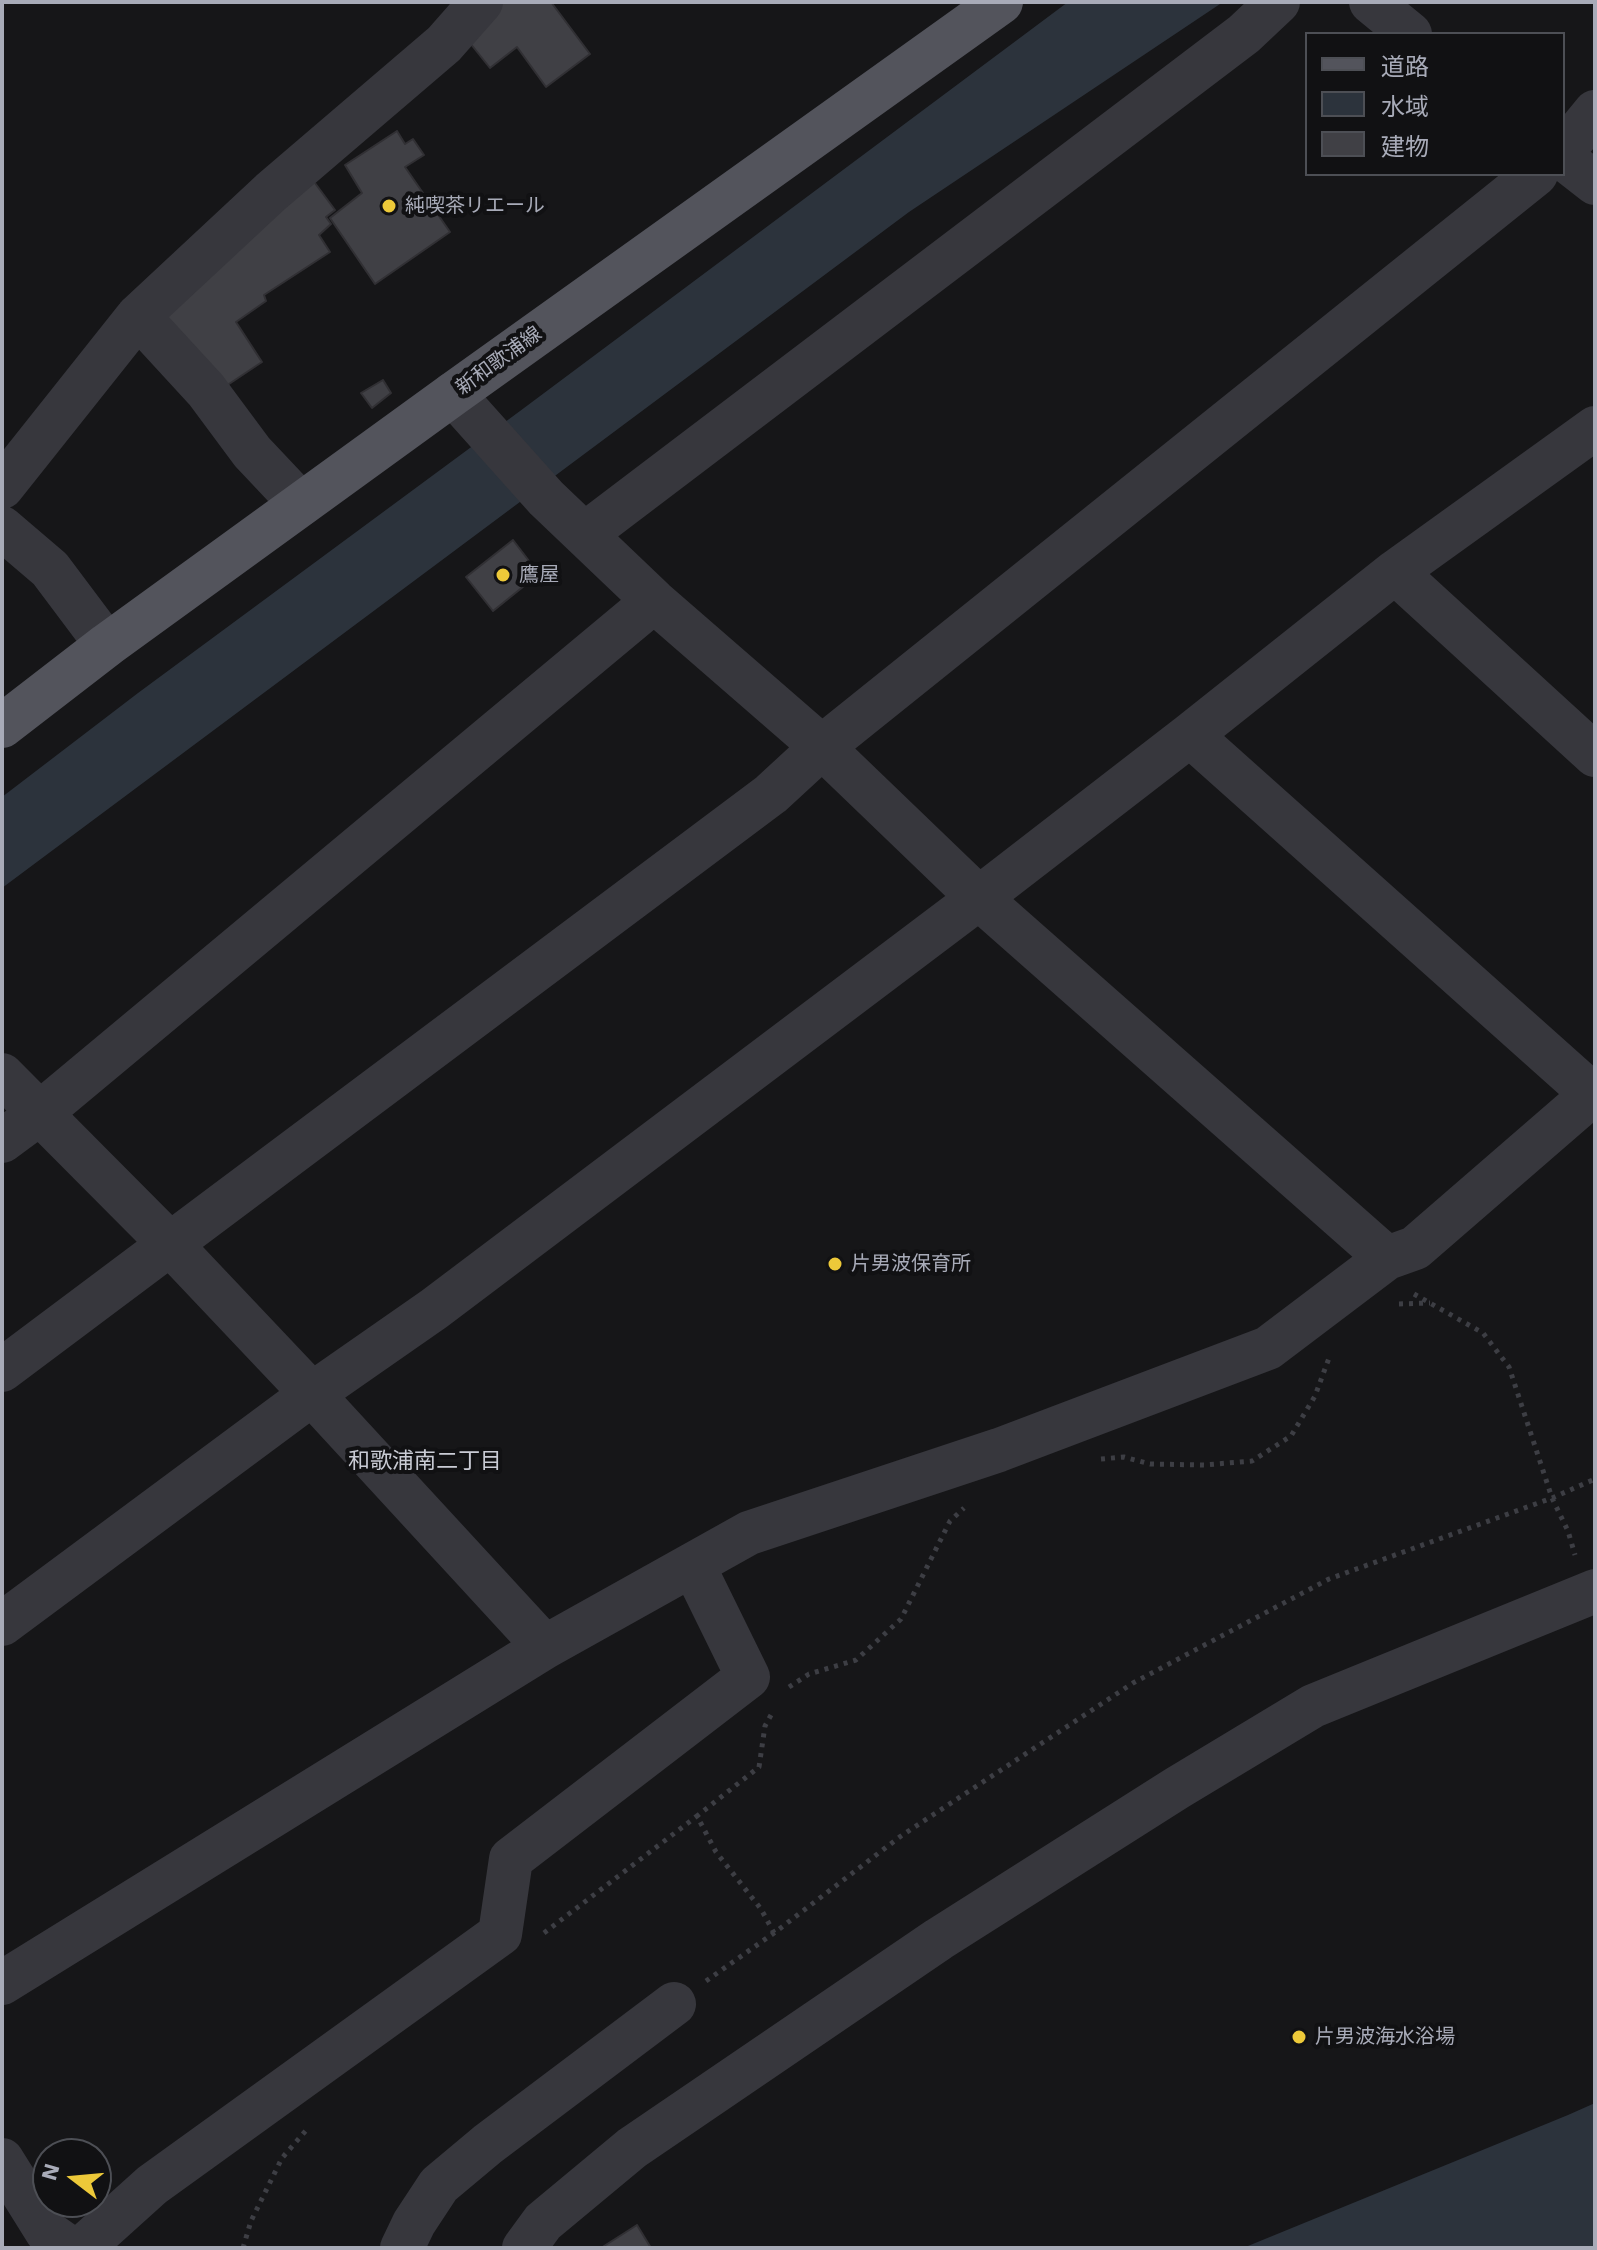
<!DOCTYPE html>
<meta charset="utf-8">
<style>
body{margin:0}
#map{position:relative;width:1597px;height:2250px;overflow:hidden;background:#161618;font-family:"Work Sans","Noto Sans JP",sans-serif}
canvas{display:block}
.frame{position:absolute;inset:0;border:4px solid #a8abb8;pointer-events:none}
.legend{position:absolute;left:1305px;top:32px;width:260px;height:144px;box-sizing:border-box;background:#111113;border:2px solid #4d4f55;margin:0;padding:10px 14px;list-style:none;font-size:24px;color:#a8abb8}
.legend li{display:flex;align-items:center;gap:16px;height:40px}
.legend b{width:40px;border:2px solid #4d4f55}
.north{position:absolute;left:32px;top:2138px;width:80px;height:80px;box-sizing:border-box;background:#111113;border:2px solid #4d4f55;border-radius:50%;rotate:286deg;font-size:22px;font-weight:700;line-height:32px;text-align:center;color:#a8abb8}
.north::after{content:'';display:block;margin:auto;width:28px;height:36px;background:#edc939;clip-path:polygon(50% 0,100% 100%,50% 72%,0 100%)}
</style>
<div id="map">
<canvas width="1597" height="2250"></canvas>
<div class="frame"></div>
<ul class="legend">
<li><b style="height:10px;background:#53545c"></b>道路</li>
<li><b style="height:22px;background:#2c333c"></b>水域</li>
<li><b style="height:22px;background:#404045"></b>建物</li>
</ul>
<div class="north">N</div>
</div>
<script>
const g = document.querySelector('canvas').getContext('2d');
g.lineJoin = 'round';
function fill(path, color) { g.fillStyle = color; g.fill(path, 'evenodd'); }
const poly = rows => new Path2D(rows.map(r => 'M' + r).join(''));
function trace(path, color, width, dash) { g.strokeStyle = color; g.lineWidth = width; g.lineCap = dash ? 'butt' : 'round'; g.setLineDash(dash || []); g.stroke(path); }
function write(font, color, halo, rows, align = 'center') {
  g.font = font + ' "Work Sans","Noto Sans JP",sans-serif'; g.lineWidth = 8; g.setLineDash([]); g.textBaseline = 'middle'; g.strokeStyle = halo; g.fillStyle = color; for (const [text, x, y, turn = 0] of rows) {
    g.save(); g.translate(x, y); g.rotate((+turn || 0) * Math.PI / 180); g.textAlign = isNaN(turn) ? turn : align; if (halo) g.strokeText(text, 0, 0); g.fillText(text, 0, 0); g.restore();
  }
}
const water = poly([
 [1068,2,1223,2,909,212,2,888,2,797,138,693,520,411],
 [1595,2103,1595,2248,1243,2248,1568,2115]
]);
const building = poly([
 [501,2,551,2,590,54,546,87,517,47,490,68,462,33,501,2],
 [397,131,405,144,413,139,424,155,405,167,450,232,375,284,330,218,362,193,345,165,397,131],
 [312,179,335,210,326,217,331,224,319,235,330,252,264,295,266,301,236,322,262,362,223,388,160,315,312,179],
 [383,380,391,393,372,408,361,393,383,380],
 [513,540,539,574,493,611,466,577,513,540],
 [637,2225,651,2248,601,2248,637,2225]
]);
const path = poly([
 [1414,1294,1483,1333,1509,1367,1552,1498,1568,1531,1575,1555],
 [1399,1304,1430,1303],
 [1101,1459,1124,1457,1150,1464,1204,1465,1252,1461,1291,1436,1315,1396,1329,1358],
 [789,1687,809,1674,856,1660,901,1619,950,1521,964,1508],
 [771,1715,765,1726,759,1767,697,1816,716,1852,761,1909,774,1933],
 [544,1933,697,1816],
 [706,1981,774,1933,901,1836,1133,1683,1329,1579,1552,1498,1595,1479],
 [243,2248,251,2221,282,2158,309,2127]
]);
const minor = poly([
 [1371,2,1410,34],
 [1563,151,1595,112],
 [1563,158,1595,183],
 [138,316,206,390,252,452,301,504],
 [453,394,546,498,654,601,822,747,979,898,1387,1258],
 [2,487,138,316,271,192,444,44,481,2],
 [2,528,50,569,107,645],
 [585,534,1244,34,1278,2],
 [1395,572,1595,755],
 [1190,735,1592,1094],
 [2,1075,171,1245,312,1394,545,1647],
 [2,1141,40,1113,654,601],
 [2,1370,771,794,822,747,1536,174],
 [2,1624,312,1394,434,1309,979,898,1190,735,1395,572,1595,428],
 [2,1983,545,1647,749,1533,999,1450,1268,1348,1387,1258,1415,1248,1595,1092],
 [2,2160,47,2232,70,2248],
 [82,2248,152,2185,500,1934,511,1859,748,1677,693,1565],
 [402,2248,414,2223,439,2185,488,2144,674,2004],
 [524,2248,543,2222,632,2148,939,1939,1177,1788,1313,1706,1595,1591]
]);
const major = poly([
 [2,726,107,645,453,394,1001,2]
]);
const markers = [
 [389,206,8,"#edc939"],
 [503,575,8,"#edc939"],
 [835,1264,8,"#edc939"],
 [1299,2037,8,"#edc939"]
];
const poiNames = [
 ["純喫茶リエール",405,206],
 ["鷹屋",519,575],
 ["片男波保育所",851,1264],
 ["片男波海水浴場",1315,2037]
];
const streetNames = [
 ["新和歌浦線",499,361,-36]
];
const neighbourhoodNames = [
 ["和歌浦南二丁目",425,1462]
];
fill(water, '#2c333c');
fill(building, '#404045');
trace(building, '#313034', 2);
trace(path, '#3d3e44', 5, [4, 6]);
trace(minor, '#37373d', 44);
trace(major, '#53545c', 44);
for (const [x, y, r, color] of markers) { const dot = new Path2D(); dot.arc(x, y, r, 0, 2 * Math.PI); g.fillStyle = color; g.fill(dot); trace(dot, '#111113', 3); }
write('20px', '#a8abb8', '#111113', poiNames, 'left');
write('20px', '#a8abb8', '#111113', streetNames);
write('22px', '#c9cbd4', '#111113', neighbourhoodNames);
</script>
